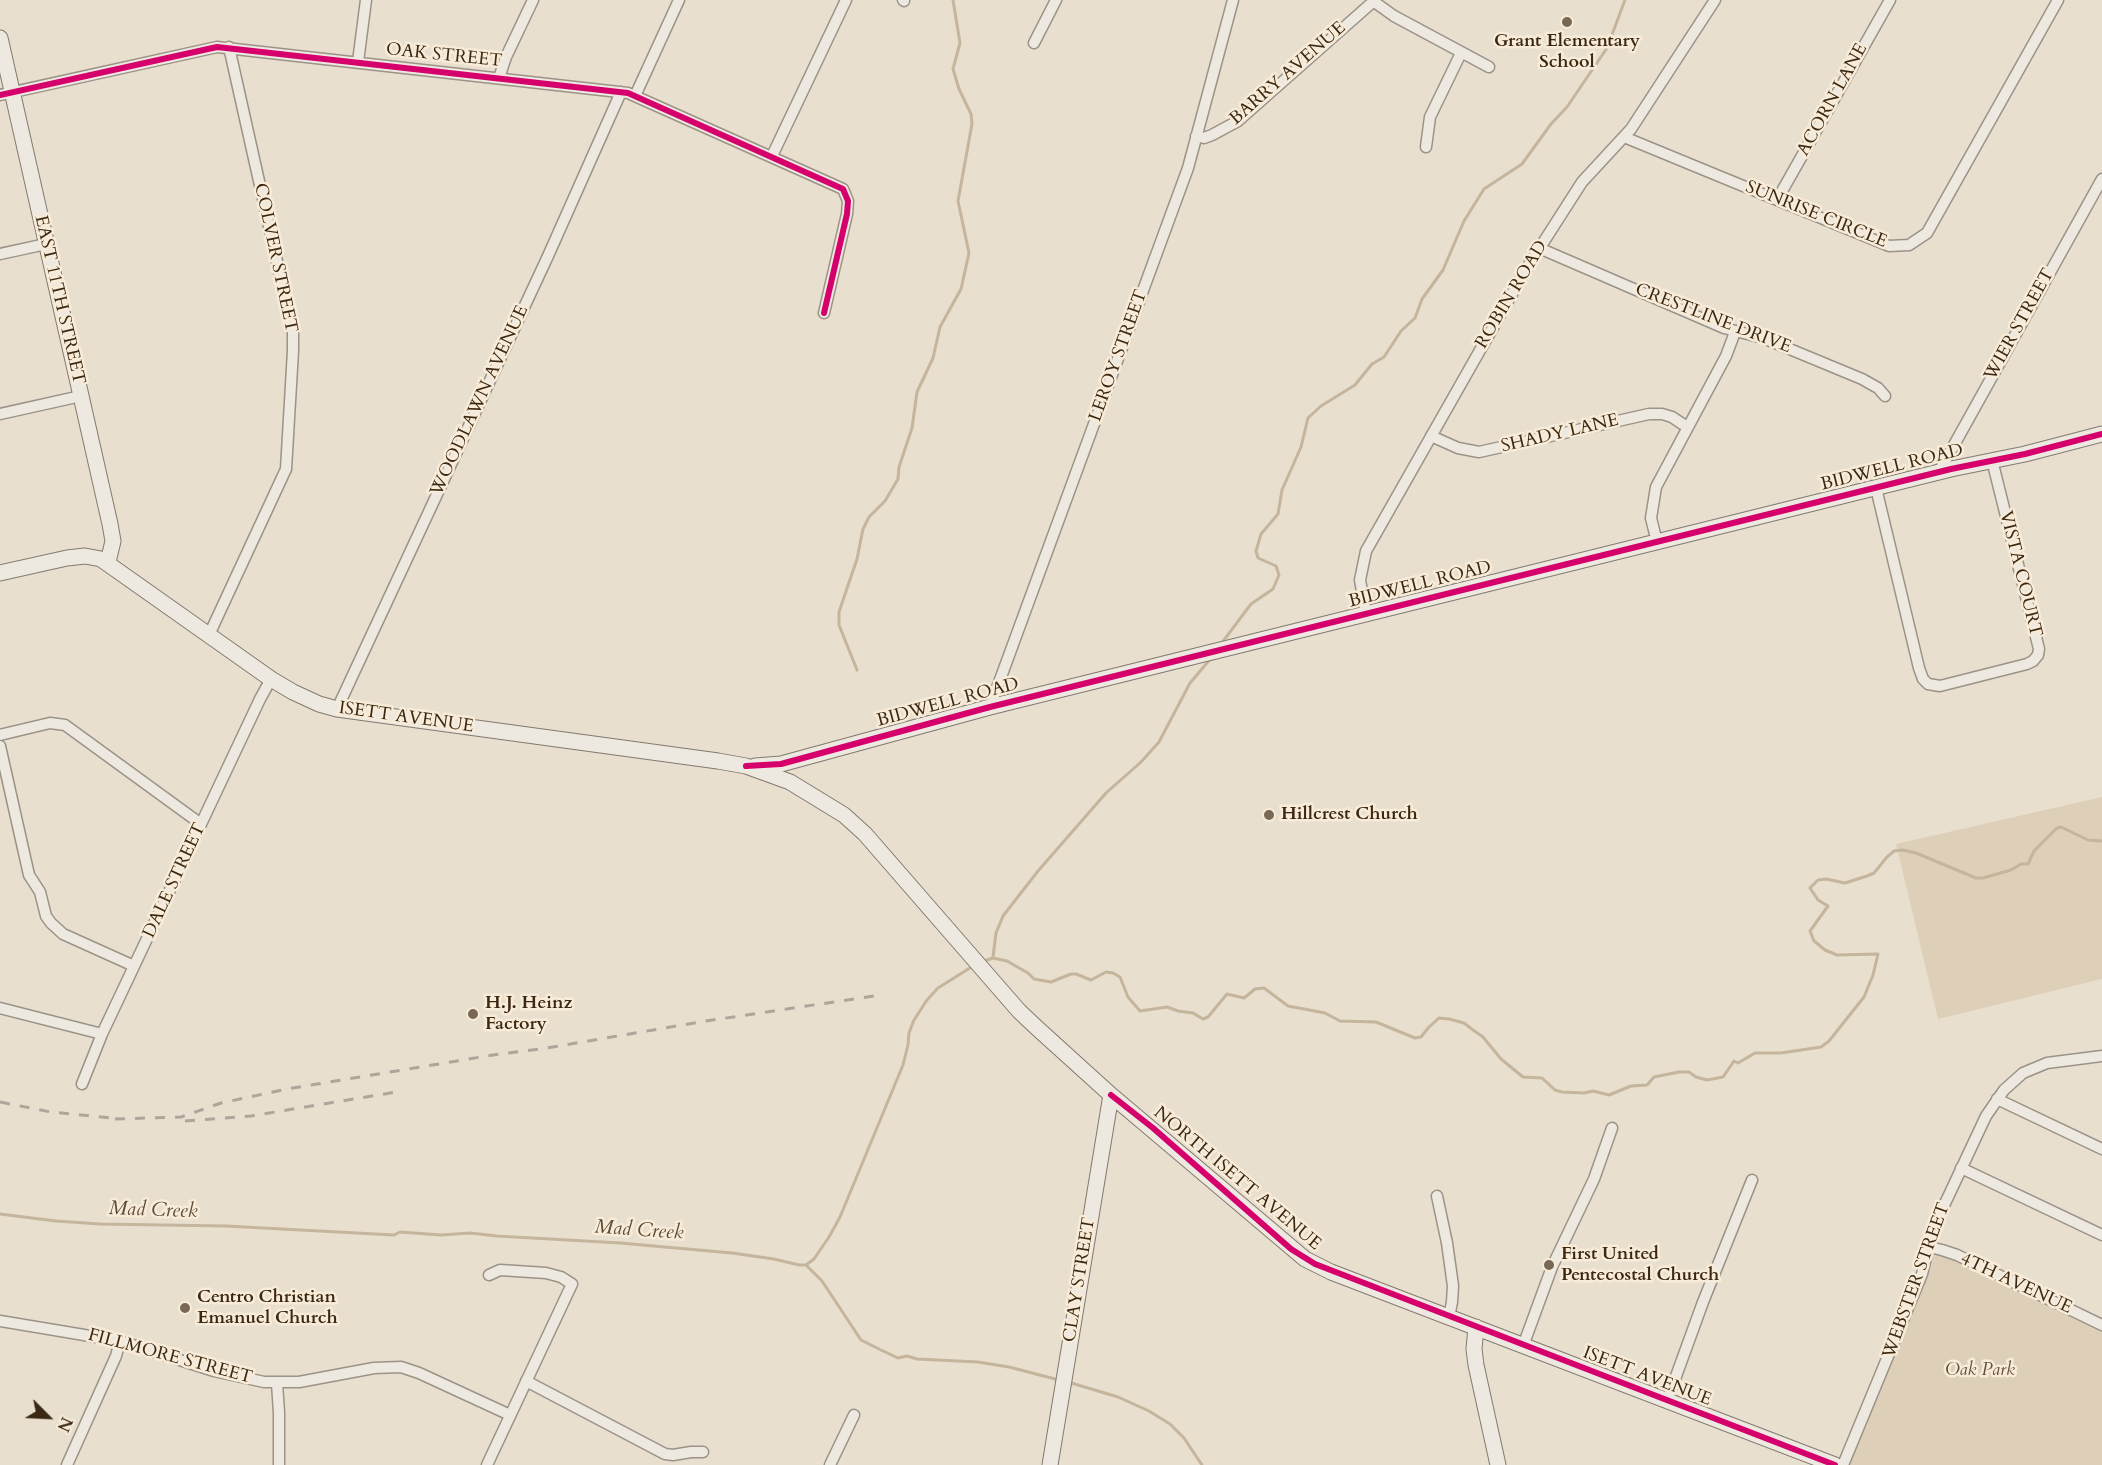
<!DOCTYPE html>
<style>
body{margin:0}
#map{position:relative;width:2102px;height:1465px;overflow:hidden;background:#e9dfcf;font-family:Cardo,serif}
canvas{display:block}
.north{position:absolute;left:18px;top:1387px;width:60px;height:60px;-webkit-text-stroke:4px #f8ecd9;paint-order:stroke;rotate:114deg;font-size:16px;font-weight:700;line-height:24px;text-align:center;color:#3b2812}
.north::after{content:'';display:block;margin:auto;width:21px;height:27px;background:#3b2812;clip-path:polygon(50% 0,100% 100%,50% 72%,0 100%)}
</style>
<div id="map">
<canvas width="2102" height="1465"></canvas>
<div class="north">N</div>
</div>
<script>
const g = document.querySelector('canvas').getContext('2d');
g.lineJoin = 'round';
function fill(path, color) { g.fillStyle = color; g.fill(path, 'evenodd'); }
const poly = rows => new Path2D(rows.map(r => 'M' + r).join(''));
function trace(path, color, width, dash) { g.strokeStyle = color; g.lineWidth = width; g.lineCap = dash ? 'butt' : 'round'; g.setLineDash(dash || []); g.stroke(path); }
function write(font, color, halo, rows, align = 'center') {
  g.font = font + ' Cardo,serif'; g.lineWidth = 5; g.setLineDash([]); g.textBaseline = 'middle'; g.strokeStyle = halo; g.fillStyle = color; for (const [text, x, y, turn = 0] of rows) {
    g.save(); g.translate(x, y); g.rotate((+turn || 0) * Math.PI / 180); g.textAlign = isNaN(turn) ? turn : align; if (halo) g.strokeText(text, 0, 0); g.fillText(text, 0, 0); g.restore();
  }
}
const green = poly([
 [2102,797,2102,979,1938,1019,1896,844],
 [1929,1247,2102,1326,2102,1465,1843,1465]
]);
const stream = poly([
 [1221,644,1251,604,1273,589,1279,575,1276,566,1258,558,1256,551,1261,534,1278,514,1282,490,1301,447,1308,418,1321,406,1355,385,1372,364,1384,357,1401,331,1415,318,1422,299,1443,270,1464,221,1484,189,1522,164,1551,124,1567,107,1607,48,1625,0],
 [857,670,839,625,839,612,857,559,863,529,869,517,885,501,898,479,899,467,912,428,917,392,933,358,940,327,961,289,969,253,958,201,972,124,971,114,959,89,953,69,960,43,953,0],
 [993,957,996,933,1003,916,1038,871,1106,793,1141,762,1159,742,1190,683,1212,657],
 [981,962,993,958,1007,961,1028,973,1034,979,1051,982,1071,974,1076,974,1091,980,1106,972,1113,973,1120,977,1128,997,1140,1011,1167,1007,1178,1011,1193,1013,1203,1019,1208,1017,1227,994,1244,998,1255,989,1264,988,1288,1006,1325,1013,1340,1021,1376,1022,1415,1038,1421,1037,1429,1027,1439,1018,1449,1019,1464,1023,1473,1030,1483,1037,1501,1059,1523,1077,1542,1078,1555,1090,1562,1092,1584,1093,1593,1091,1609,1095,1631,1086,1647,1085,1654,1077,1679,1072,1689,1072,1696,1077,1707,1080,1723,1077,1734,1061,1738,1063,1755,1053,1781,1053,1821,1047,1829,1041,1864,997,1873,975,1878,954,1837,955,1825,950,1814,941,1810,931,1828,906,1818,900,1810,888,1818,880,1826,879,1845,883,1867,876,1874,873,1887,857,1894,851,1903,850,1916,853,1976,878,1983,878,2011,870,2021,864,2028,864,2034,851,2057,828,2061,827,2088,840,2102,841],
 [0,1214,56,1221,100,1224,226,1226,394,1235,400,1232,441,1235,470,1233,497,1236,620,1243,732,1253,774,1259,799,1265,806,1265],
 [806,1265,814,1259,829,1237,840,1217,903,1065,908,1045,909,1033,914,1020,927,1000,938,988,973,966],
 [806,1265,822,1281,861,1340,881,1350,898,1358,907,1356,917,1359,978,1362,1009,1367,1059,1380],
 [1068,1382,1118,1397,1149,1411,1170,1424,1184,1438,1202,1465]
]);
const street = poly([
 [903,0,904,1],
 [1373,1,1394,16,1489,67],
 [1034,43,1056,0],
 [358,62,366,0],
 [499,78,506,57,533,0],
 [0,95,217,47,628,93,843,189,848,201,847,214,824,313],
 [635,96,679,0],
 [1196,136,1204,138,1212,135,1238,121,1375,0],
 [1624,137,1889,246,1909,245,1927,233,2058,0],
 [1426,147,1430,117,1461,53],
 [772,156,846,0],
 [1777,200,1890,0],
 [1539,248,1724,328,1763,338,1862,379,1878,388,1885,396],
 [0,254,46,244],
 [0,414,81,396],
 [1431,436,1458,448,1479,452,1649,414,1662,414,1672,417,1687,427],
 [1939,472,2102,179],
 [1876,488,1919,668,1923,679,1928,684,1940,686,2027,664,2033,661,2038,655,2039,649,1992,460],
 [1657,542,1651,518,1656,487,1726,356,1735,332],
 [1366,614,1360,580,1366,551,1525,271,1582,182,1631,129,1715,0],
 [209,635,286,469,293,351,293,333,229,47],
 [990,707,1188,168,1233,0],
 [337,709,548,256,621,92],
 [0,735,50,723,65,725,201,824],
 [0,746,29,875,40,892,46,916,51,923,63,934,134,966],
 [0,1008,102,1034],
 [82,1084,102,1034,260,699,271,679],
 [1997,1099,2102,1149],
 [1961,1168,2102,1235],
 [1437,1196,1447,1243,1453,1286,1452,1302,1449,1317],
 [1929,1247,1942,1250,1957,1255,2102,1325],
 [0,1321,120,1341,214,1371,264,1382,299,1382,374,1368,401,1367,419,1373,510,1415],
 [1523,1346,1552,1267,1594,1179,1612,1128],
 [526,1381,665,1454,673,1455,691,1452,703,1452],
 [277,1383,279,1413,279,1465],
 [1667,1401,1703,1302,1752,1180],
 [67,1465,116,1356,120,1341],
 [487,1465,572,1284,561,1277,546,1273,500,1270,489,1275],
 [830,1465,854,1415],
 [1843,1465,1922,1274,1933,1229,1986,1116,2004,1090,2023,1073,2047,1063,2102,1056]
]);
const secondary = poly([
 [0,38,110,524,113,541,108,562],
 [0,573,67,558,85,556,101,559,271,679,293,692,319,704,337,709,718,761,746,766,790,782,844,815,865,834,1019,1011,1037,1028,1111,1095,1305,1259,1331,1272,1835,1465],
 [755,766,781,764,990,707,1951,469,2025,454,2102,434],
 [1476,1327,1474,1349,1476,1365,1498,1465],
 [1050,1465,1111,1095]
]);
const rail = poly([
 [0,1102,51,1112,122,1119],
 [115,1119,181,1117,221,1103,287,1089,493,1055,547,1048,706,1021,874,996],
 [185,1121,251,1116,396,1092]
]);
const cycleway = poly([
 [0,95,217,47,628,93,843,189,848,201,847,214,824,313],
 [746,766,781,764,990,707,1951,469,2025,454,2102,434],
 [1111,1095,1153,1128,1291,1249,1315,1264,1835,1465]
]);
const markers = [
 [1567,22,6,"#786854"],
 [1269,815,6,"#786854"],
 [473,1014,6,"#786854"],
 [1549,1265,6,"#786854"],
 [185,1308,6,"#786854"]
];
const poiNames = [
 ["Grant Elementary",1567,42,"center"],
 ["School",1567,63,"center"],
 ["Hillcrest Church",1281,815],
 ["H.J. Heinz",485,1004],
 ["Factory",485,1025],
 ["First United",1561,1255],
 ["Pentecostal Church",1561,1276],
 ["Centro Christian",197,1298],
 ["Emanuel Church",197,1319]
];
const streetNames = [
 ["OAK STREET",444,56,6],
 ["BARRY AVENUE",1288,74,-41],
 ["ACORN LANE",1833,100,-61],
 ["SUNRISE CIRCLE",1816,215,22],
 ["COLVER STREET",275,258,78],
 ["ROBIN ROAD",1512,295,-59],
 ["EAST 11TH STREET",59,300,77],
 ["CRESTLINE DRIVE",1713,319,21],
 ["WIER STREET",2020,325,-61],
 ["LEROY STREET",1119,356,-70],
 ["WOODLAWN AVENUE",480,401,-65],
 ["SHADY LANE",1560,434,-13],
 ["BIDWELL ROAD",1892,468,-14],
 ["VISTA COURT",2020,574,76],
 ["BIDWELL ROAD",1420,585,-14],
 ["BIDWELL ROAD",948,703,-15],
 ["ISETT AVENUE",406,718,8],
 ["DALE STREET",175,881,-65],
 ["NORTH ISETT AVENUE",1237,1179,40],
 ["CLAY STREET",1080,1280,-81],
 ["WEBSTER STREET",1917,1281,-70],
 ["4TH AVENUE",2016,1284,25],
 ["FILLMORE STREET",170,1357,15],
 ["ISETT AVENUE",1647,1377,21]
];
const parkNames = [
 ["Oak Park",1980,1371]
];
const waterNames = [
 ["Mad Creek",153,1211,2],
 ["Mad Creek",639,1231,4]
];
fill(green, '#decfb8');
trace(stream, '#c5b59d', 3);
trace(street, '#9b9387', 13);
trace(secondary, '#827a6e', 17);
trace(street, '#ede8e0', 10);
trace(secondary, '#ede8e0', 15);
trace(rail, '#aca69d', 3, [10, 10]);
trace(cycleway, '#d6006c', 6);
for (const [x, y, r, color] of markers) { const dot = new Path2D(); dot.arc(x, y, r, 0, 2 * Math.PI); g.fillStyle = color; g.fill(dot); trace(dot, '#f8ecd9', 2); }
write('bold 18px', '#3b2812', '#f8ecd9', poiNames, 'left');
write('18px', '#3b2812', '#f8ecd9', streetNames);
write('italic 18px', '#624e37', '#f8ecd9', parkNames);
write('italic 20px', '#604d35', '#f8ecd9', waterNames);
</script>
